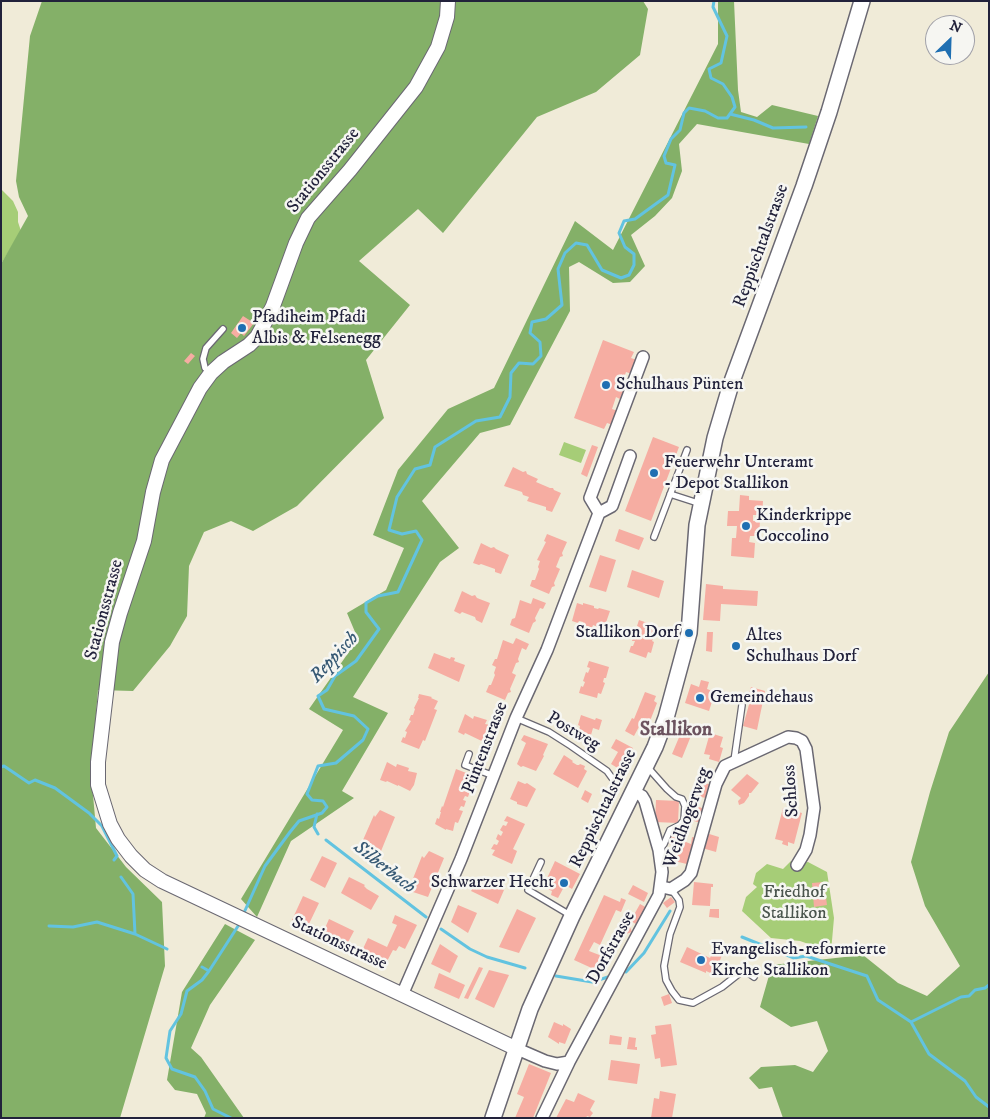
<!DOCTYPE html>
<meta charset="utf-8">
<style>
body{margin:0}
#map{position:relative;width:990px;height:1119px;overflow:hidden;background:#f0ebd8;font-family:"IM FELL DW Pica",serif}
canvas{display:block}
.frame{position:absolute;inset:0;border:2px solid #22223b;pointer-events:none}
.north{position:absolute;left:925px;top:15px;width:50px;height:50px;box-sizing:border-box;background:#f6f6f2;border:1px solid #a1a1a9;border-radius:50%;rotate:24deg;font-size:14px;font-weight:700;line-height:20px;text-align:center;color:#22223b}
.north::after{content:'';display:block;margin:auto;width:18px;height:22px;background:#1f6fb2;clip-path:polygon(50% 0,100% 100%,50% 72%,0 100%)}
</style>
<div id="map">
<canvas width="990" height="1119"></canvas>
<div class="frame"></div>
<div class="north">N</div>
</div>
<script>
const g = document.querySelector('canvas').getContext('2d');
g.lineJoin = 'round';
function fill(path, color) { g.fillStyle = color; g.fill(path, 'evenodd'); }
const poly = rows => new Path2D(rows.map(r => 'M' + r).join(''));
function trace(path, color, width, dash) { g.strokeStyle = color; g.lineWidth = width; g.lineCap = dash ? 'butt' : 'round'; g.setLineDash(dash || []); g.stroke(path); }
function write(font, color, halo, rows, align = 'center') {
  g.font = font + ' "IM FELL DW Pica",serif'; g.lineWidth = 5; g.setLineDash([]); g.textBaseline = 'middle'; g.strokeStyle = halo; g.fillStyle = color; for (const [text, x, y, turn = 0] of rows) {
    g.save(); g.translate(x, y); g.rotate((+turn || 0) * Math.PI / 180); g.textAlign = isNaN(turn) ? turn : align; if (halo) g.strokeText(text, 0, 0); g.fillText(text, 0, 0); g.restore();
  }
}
const green = poly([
 [1,189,13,201,18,212,18,222,21,231,1,264],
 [564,442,586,450,581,463,559,455],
 [791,861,795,864,808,862,827,872,834,918,831,952,800,941,771,938,742,911,746,897,757,887,753,884,756,873,767,864,783,869]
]);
const forest = poly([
 [42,1,643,1,648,9,640,55,596,92,537,117,443,233,418,209,359,261,410,305,366,360,384,418,297,506,253,531,231,521,204,532,189,566,187,616,170,646,133,691,98,690,91,773,96,828,126,867,162,902,165,966,120,1118,1,1118,1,264,28,216,19,197,16,181,30,36],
 [718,1,734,1,738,90,741,112,757,117,772,105,818,116,809,144,697,124,679,144,682,171,672,198,655,216,631,235,645,266,630,282,613,283,579,262,569,267,570,311,510,425,480,433,422,501,459,548,440,562,353,697,388,713,342,791,354,798,291,841,257,917,241,899,343,730,309,709,358,639,347,613,386,590,404,548,373,535,398,470,448,409,494,388,575,221,613,250,718,44],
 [989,672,989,1118,783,1118,772,1087,759,1089,749,1078,761,1067,795,1065,813,1072,828,1051,817,1021,791,1027,760,1007,772,965,863,955,898,983,927,996,960,966,925,906,911,862,930,792,949,732],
 [225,924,255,940,210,1005,191,1048,201,1057,244,1118,204,1118,206,1113,197,1094,175,1090,167,1080,182,992]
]);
const stream = poly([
 [730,114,754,120,773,128,806,127],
 [1,767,4,766,29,783,35,780,55,788,89,813,102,826,117,856,114,860],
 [317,814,314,827,318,834],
 [326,840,426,917],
 [121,877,133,894,135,934,167,949],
 [243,915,265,866,290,832,299,821,322,813,327,807,323,801,312,800,307,794,318,766,336,763,363,740,368,729,354,716,324,709,318,696,327,690,335,676,356,661,379,629,366,612,366,603,378,596,398,592,422,540,416,531,402,534,389,530,397,497,415,469,430,465,435,447,476,421,500,417,510,397,511,373,519,363,533,364,541,356,540,342,530,333,532,322,546,319,562,305,558,269,565,253,576,243,587,245,602,270,621,278,629,275,634,265,634,254,625,247,619,233,624,221,635,219,668,195,675,165,666,163,664,156,671,139,680,130,684,113,689,108,705,111,718,118,727,118,735,107,732,97,723,84,711,78,709,69,721,63,727,36,713,7,714,1],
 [49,926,73,927,97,922,135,934],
 [441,929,470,949,487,957,525,968],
 [742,937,794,958,806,956,867,976,878,1000,911,1022,929,1054,965,1081,976,1097,989,1107],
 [202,967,209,971],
 [626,972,644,953,670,911],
 [556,976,592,982,608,977],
 [911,1022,961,997,969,996,975,990,985,988,989,985],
 [231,1118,213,1109,205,1091,195,1077,172,1069,166,1058,170,1031,181,1014,187,991,202,980,209,971,240,923]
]);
const building = poly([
 [243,316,254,323,244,336,241,333,237,338,231,333],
 [603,340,634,352,631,358,637,360,632,374,626,372,622,383,628,386,622,400,616,397,612,409,618,411,613,425,607,423,604,429,574,418],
 [191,353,195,356,188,364,184,361],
 [653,437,679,447,651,521,625,511],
 [592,445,598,447,587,477,581,474],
 [513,467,523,472,526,471,527,474,538,479,536,482,550,488,553,488,554,490,561,493,552,512,546,510,546,507,527,501,529,497,523,495,522,492,504,486],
 [740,495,749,496,749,500,763,501,762,515,753,515,753,521,760,521,759,536,750,536,749,542,755,543,754,558,731,556,732,538,736,538,737,526,727,526,728,511,739,511],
 [619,529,644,538,639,550,615,541],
 [547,534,567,542,562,553,563,556,560,557,556,567,560,569,554,583,555,586,552,587,549,594,530,586,532,580,535,580,539,569,538,567,540,561,537,560,546,542,544,541],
 [481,543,491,548,494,547,496,549,509,555,501,574,495,572,495,569,481,564,479,565,473,563],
 [600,555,616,560,606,592,589,587],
 [632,570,664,581,659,598,627,587],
 [706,584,723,586,723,589,758,591,757,606,721,604,720,621,703,620],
 [462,591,472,596,475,595,477,598,490,603,482,623,476,620,475,617,462,612,460,614,454,611],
 [533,598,546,603,543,609,540,608,535,618,536,621,533,623,529,633,510,625,512,619,515,618,520,600,531,604],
 [577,603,583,605,583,603,594,606,594,608,598,609,599,608,610,611,603,631,597,629,598,627,593,625,592,628,583,625,583,622,579,621,578,623,572,621],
 [639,620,659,627,655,638,654,637,652,641,654,642,651,653,648,652,646,658,629,652,631,646,633,646,635,641,632,641,635,631,638,632,639,627,637,626],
 [707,632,713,632,712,652,706,651],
 [516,638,529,644,526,650,522,648,518,659,519,662,516,663,512,673,516,675,510,689,511,692,508,693,505,700,486,692,489,685,491,685,495,675,494,673,496,667,492,665,495,659,497,659,503,640,513,644],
 [434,653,450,659,451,657,455,658,454,661,465,665,459,682,428,668],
 [589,661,609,667,606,678,604,678,603,682,605,683,601,694,598,693,597,698,579,693,581,686,583,687,585,682,583,681,586,672,588,673,590,668,587,667],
 [701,680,709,682,707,689,715,692,709,711,685,703,691,684,699,687],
 [751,687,765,691,757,730,743,726,750,701,747,700],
 [645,692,656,696,654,701,657,703,650,721,641,718,640,722,641,723,634,736,625,731,632,718,634,719],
 [419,694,432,697,431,698,438,701,434,709,437,710,425,741,423,740,419,749,401,742,403,737,405,738,407,732,405,731,411,721,409,720,411,715,413,715,415,709,414,708,419,698,418,698],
 [465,714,473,719,474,716,487,720,485,724,495,726,492,732,494,732,488,744,465,733,464,735,458,732],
 [581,715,595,720,596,718,602,720,599,730,593,728,591,735,579,731,580,726,578,725],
 [683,728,693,731,682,758,672,754],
 [710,733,723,737,720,747,723,748,719,762,709,759,710,755,704,754],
 [524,735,548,744,543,755,544,756,536,771,523,766,521,767,517,764,526,743,521,740],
 [616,739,633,748,627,757,631,760,624,772,611,764,618,752,611,748],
 [564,755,573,761,572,762,577,765,579,765,580,764,585,766,584,769,587,771,578,788,553,774],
 [387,762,396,767,397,764,409,768,408,771,417,773,414,785,410,791,398,785,398,786,387,781,386,782,380,780],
 [787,765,795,768,791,777,784,774],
 [456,769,474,776,469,784,472,785,468,797,465,796,463,800,466,801,464,807,461,806,459,810,463,811,458,823,455,822,453,831,446,829,446,830,435,824,437,818,439,819,441,812,440,812,442,806,443,807],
 [747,774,759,783,751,793,749,793,749,796,744,803,739,805,738,801,741,798,731,790],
 [518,781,525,784,527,783,536,789,527,807,517,804,517,802,510,799],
 [697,781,712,785,709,799,694,795],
 [585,790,592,794,588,803,581,799],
 [656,800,679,801,678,823,655,822],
 [691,805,706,809,701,823,687,819],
 [783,808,802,813,794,844,788,842,788,846,782,844,783,841,775,839],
 [380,810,395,817,379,856,365,850,365,841,363,840,374,815,375,817],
 [507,816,525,824,513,849,517,851,512,864,492,855,495,850,491,849,494,844,497,845,499,841,496,839,498,834,501,836,503,832,500,830,503,825,506,826,508,822,504,821],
 [706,833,719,837,716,852,702,848],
 [671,836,691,844,692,837,697,838,691,865,670,860,674,846,669,844],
 [429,851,444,858,428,897,413,892,414,882,412,881,422,856,424,858],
 [322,856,337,863,325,888,310,880],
 [555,861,580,874,572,889,565,885,558,898,551,895,552,891,543,887],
 [349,877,365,885,364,886,367,889,379,896,371,910,341,893],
 [479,879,504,890,498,904,471,891],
 [694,882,713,884,713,887,711,887,710,906,692,905],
 [824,882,827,905,814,907,812,883],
 [633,885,648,893,644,902,628,894],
 [604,895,620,902,621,898,626,900,621,912,616,910,600,945,594,942,589,951,602,956,603,954,607,956,604,964,600,962,596,970,574,960],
 [303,896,319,903,307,928,292,920],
 [671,897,675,902,667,908,663,903],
 [640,904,649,909,639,926,631,921,630,922,632,923,630,927,632,932,623,935,620,924,622,920,628,919,631,920],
 [458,905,477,913,468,933,451,922],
 [517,909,536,918,519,953,499,947],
 [710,909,719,909,719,918,709,917],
 [395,915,417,925,405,949,399,946,396,951,393,950,385,965,361,953,368,938,387,947,397,925,392,923],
 [329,919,354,931,346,946,322,935],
 [440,944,458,956,450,973,431,964],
 [687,947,710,958,713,952,722,955,719,963,721,968,719,973,715,975,706,971,706,973,680,962],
 [479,967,483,968,468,999,464,998],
 [489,970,509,975,494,1008,475,999],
 [439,973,465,985,459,999,434,988],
 [669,994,672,1003,664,1006,661,997],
 [554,1022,563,1026,563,1024,571,1029,565,1044,559,1042,559,1044,548,1037],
 [671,1024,677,1065,661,1067,660,1058,655,1059,651,1035,656,1034,655,1026],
 [610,1035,622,1037,621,1045,609,1044],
 [629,1037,636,1038,635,1047,637,1047,637,1050,627,1049],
 [611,1060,640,1064,637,1084,608,1080],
 [529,1064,551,1073,533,1118,515,1118,524,1097,517,1094],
 [660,1091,676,1094,672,1118,651,1118,654,1098,659,1099],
 [578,1093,595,1101,590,1110,593,1113,590,1117,587,1116,586,1118,556,1118,566,1099,574,1102]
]);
const service = poly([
 [211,373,205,368,203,359,206,348,223,329],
 [670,494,701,504],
 [654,537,687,450],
 [516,718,549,732,571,746,607,771,612,778],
 [469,754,465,765,494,776],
 [734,761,742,705],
 [646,769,651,771,667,789,676,797,682,799,685,806,684,820,680,825,670,830,664,844,659,850],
 [541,862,528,890,570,915],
 [671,889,679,900,680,907,670,934,664,966,666,980,672,991,679,1000,693,1003,722,987,741,972,747,972,754,977]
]);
const minor = poly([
 [599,513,590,498,643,357],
 [662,887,671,889,685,880,691,873,716,784,725,766,788,737,796,738,802,741,806,749,814,808,810,835,806,850,797,865],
 [402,995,461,859,516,718,547,650,599,513,612,506,630,456],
 [515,1048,545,1061,557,1064,569,1062],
 [542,1118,569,1062,659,895,662,872,659,850,645,801,642,796,633,791]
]);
const tertiary = poly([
 [448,1,447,17,438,47,416,87,350,170,308,218,296,243,273,306,262,328,257,337,249,345,223,362,211,373,200,388,162,460,153,492,144,541,120,613,112,642,98,762,98,785,110,824,118,839,131,856,145,870,162,881,515,1048]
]);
const secondary = poly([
 [493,1118,530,1009,572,916,655,747,666,718,689,633,697,525,715,438,731,384,804,186,829,112,862,1]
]);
const markers = [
 [242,328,5,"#1f6fb2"],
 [606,385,5,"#1f6fb2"],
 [654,473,5,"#1f6fb2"],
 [746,526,5,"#1f6fb2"],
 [689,633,5,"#1f6fb2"],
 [736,646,5,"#1f6fb2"],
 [700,698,5,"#1f6fb2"],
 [564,883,5,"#1f6fb2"],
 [701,960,5,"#1f6fb2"]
];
const streetNames = [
 ["Stationsstrasse",324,171,-51],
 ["Reppischtalstrasse",762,246,-70],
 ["Stationsstrasse",105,610,-75],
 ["Postweg",573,732,31],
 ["Püntenstrasse",486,748,-69],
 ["Schloss",792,791,-94],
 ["Reppischtalstrasse",604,809,-64],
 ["Weidhogerweg",688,818,-70],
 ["Stationsstrasse",339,944,25],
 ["Dorfstrasse",612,948,-61]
];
const poiNames = [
 ["Pfadiheim Pfadi",252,318],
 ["Albis & Felsenegg",252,339],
 ["Schulhaus Pünten",616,385],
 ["Feuerwehr Unteramt",664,463],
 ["- Depot Stallikon",664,484],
 ["Kinderkrippe",756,516],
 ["Coccolino",756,537],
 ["Stallikon Dorf",679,633,"right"],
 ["Altes",746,636],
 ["Schulhaus Dorf",746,657],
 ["Gemeindehaus",710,698],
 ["Schwarzer Hecht",554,883,"right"],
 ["Evangelisch-reformierte",711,950],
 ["Kirche Stallikon",711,971]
];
const parkNames = [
 ["Friedhof",794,893],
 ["Stallikon",794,914]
];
const waterNames = [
 ["Reppisch",335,658,-47],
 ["Silberbach",384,868,38]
];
const quarterNames = [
 ["Stallikon",676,731]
];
fill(green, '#a6cd77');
fill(forest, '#84b068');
trace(stream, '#62c3e0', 3);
fill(building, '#f6ada2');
trace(service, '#6a6872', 8);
trace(minor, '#6a6872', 14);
trace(tertiary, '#6a6872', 16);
trace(secondary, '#6a6872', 18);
trace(service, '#fff', 5.5);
trace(minor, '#fff', 11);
trace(tertiary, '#fff', 14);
trace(secondary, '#fff', 15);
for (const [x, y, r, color] of markers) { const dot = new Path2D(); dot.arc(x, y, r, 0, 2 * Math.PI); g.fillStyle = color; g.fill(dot); trace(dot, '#f6f6f2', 2); }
write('18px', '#22223b', '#f6f6f2', streetNames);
write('18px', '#22223b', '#f6f6f2', poiNames, 'left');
write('18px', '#4a554d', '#f6f6f2', parkNames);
write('italic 19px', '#385a75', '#f6f6f2', waterNames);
write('bold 20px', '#6c535f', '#f6f6f2', quarterNames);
</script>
